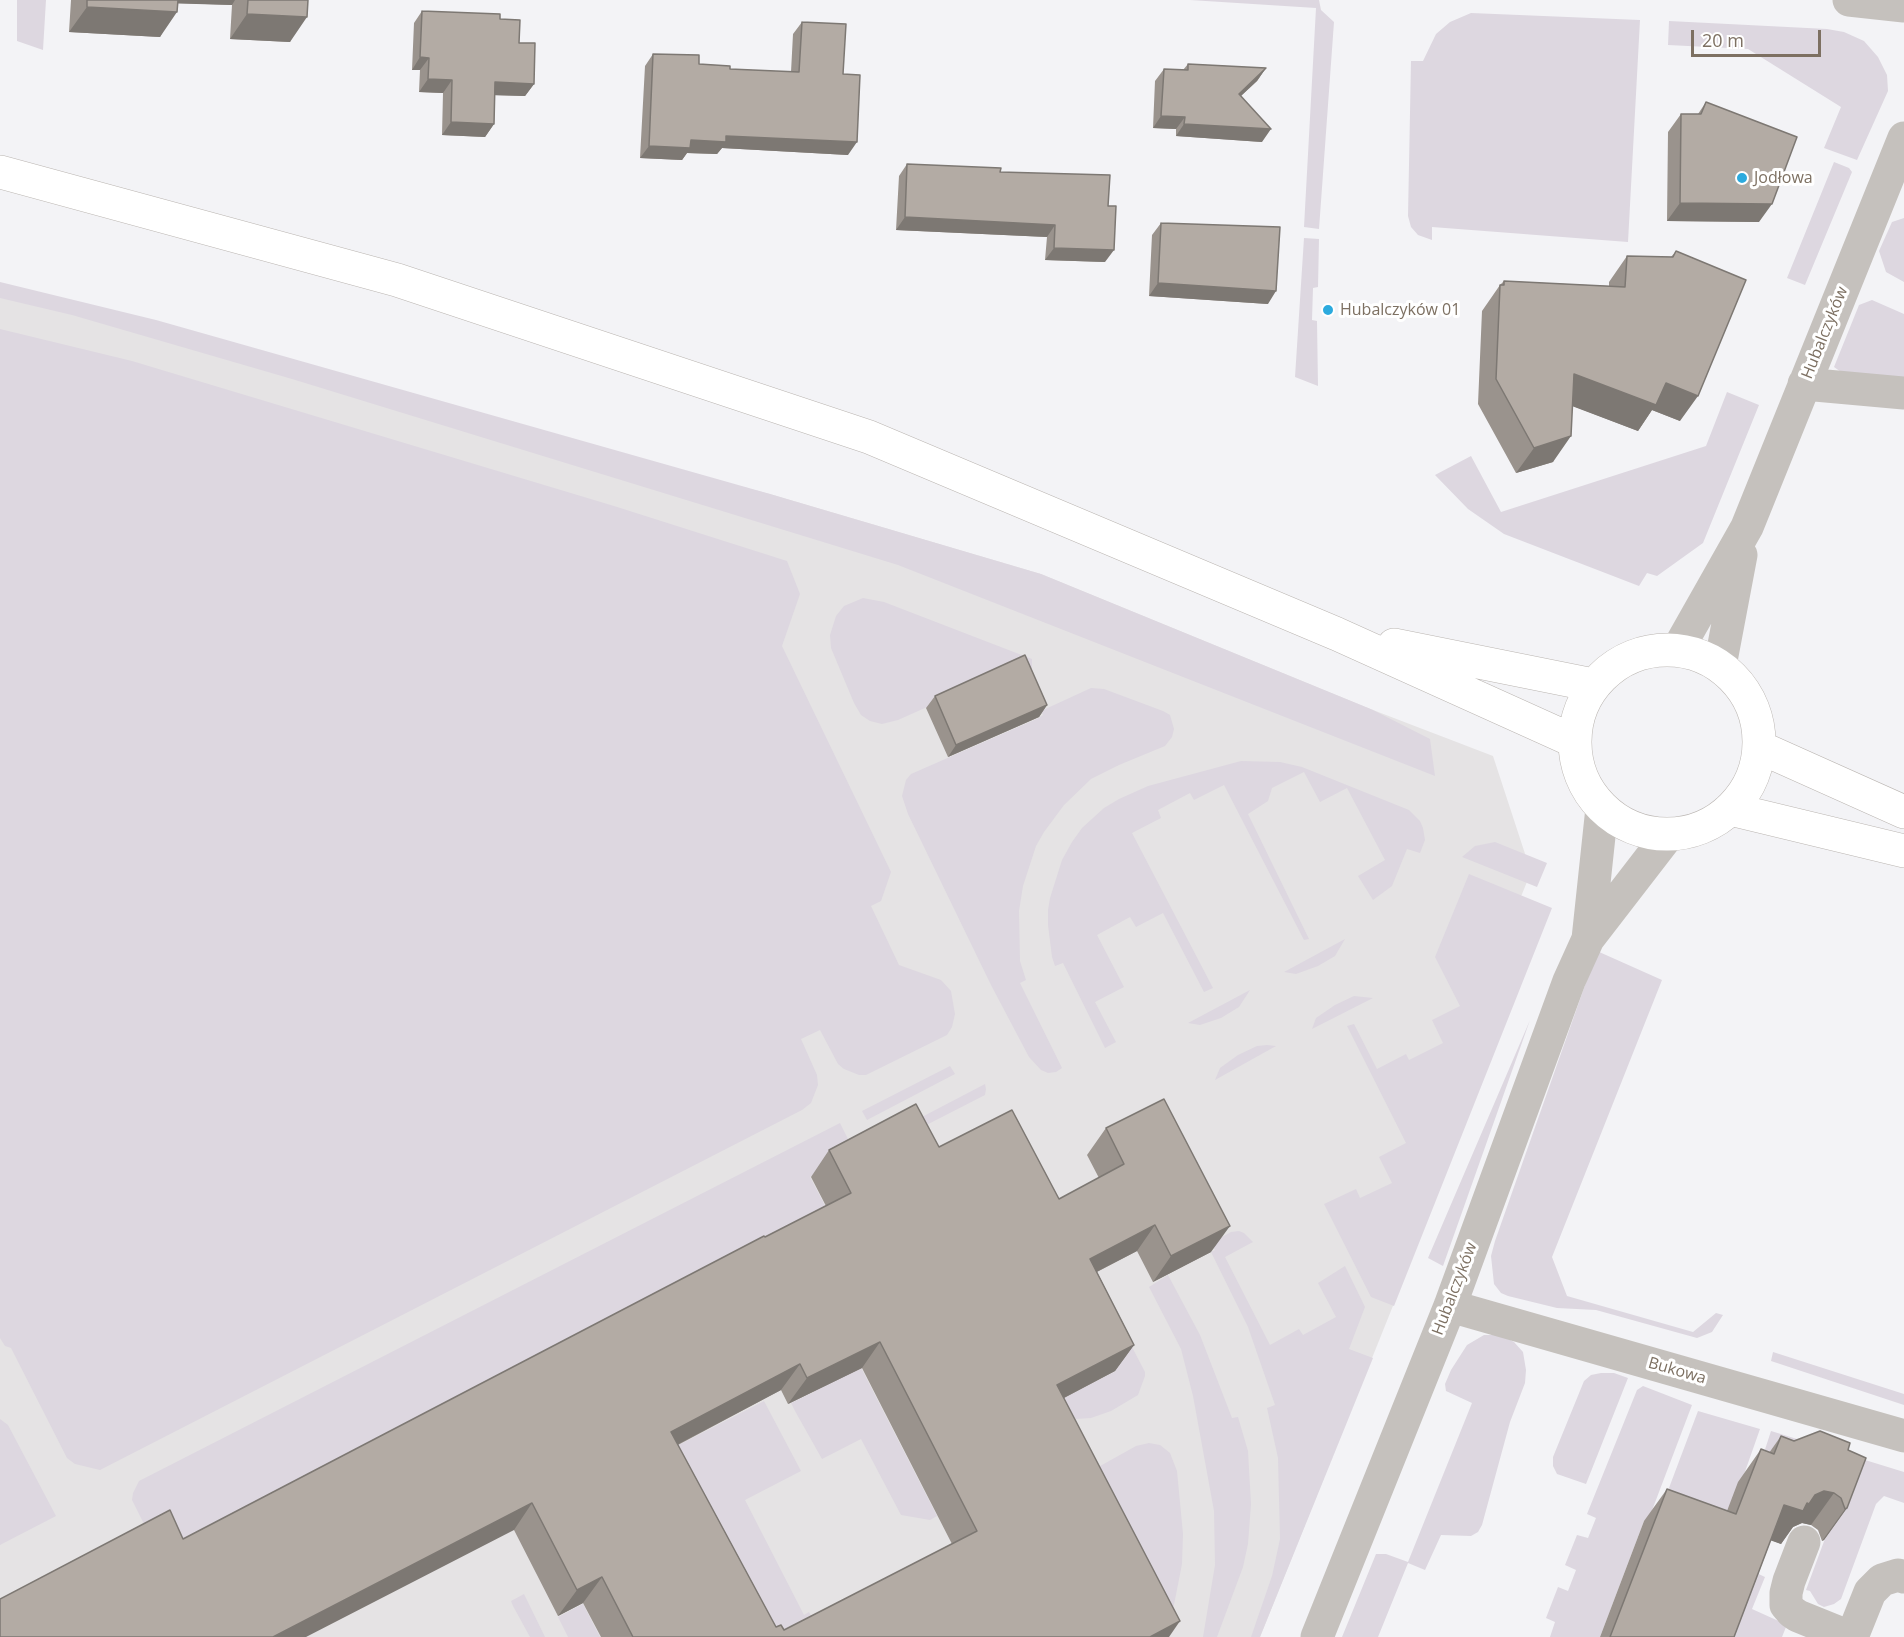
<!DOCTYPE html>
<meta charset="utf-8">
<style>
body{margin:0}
#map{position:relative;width:1904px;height:1637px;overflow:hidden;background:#f3f3f6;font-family:"Open Sans",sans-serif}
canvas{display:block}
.scale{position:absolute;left:1691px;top:30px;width:130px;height:27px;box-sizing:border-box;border:3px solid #7d7062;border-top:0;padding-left:8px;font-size:18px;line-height:21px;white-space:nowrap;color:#7d7062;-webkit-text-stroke:4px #fff;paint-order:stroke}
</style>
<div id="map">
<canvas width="1904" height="1637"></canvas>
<div class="scale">20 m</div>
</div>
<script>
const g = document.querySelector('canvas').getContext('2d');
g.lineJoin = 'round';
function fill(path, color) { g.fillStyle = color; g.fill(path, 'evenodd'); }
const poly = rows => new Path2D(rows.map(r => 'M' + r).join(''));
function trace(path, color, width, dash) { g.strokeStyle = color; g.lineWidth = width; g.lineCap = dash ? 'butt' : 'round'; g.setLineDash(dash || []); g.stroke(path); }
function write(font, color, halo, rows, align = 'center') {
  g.font = font + ' "Open Sans",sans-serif'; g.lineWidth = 6; g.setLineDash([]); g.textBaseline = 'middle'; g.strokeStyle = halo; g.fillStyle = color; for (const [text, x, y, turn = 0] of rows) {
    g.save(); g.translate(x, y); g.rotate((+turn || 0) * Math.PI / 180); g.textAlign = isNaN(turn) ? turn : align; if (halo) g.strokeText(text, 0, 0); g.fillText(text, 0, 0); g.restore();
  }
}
const built = poly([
 [0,294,770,494,1041,574,1373,710,1493,756,1531,872,1382,1237,1415,1251,1260,1637,0,1637]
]);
const green = poly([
 [17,0,46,0,43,50,17,41],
 [1190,0,1319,0,1321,10,1334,22,1319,229,1304,227,1316,8],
 [1471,13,1640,20,1628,242,1432,227,1432,240,1418,235,1411,227,1408,216,1411,61,1423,61,1436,34,1450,22],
 [1669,21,1827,29,1844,32,1864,41,1878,57,1887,75,1888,91,1857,160,1824,148,1841,107,1748,49,1668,45],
 [1834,162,1849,168,1852,172,1805,285,1787,278],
 [1904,218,1904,282,1886,272,1879,251,1892,222],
 [1304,238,1319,239,1318,287,1313,288,1312,320,1317,321,1318,386,1295,377],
 [0,282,156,320,770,494,1041,574,1373,710,1430,739,1435,776,898,565,292,379,72,315,0,298],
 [1872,300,1904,314,1904,377,1848,377,1834,367,1859,305],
 [0,329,132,361,614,506,787,561,800,594,782,646,891,872,881,901,871,906,899,965,941,980,951,991,955,1014,952,1027,947,1035,866,1075,859,1075,844,1069,838,1064,820,1030,801,1039,817,1075,818,1085,811,1103,802,1110,100,1470,75,1464,67,1458,11,1348,5,1346,0,1338],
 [1727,392,1759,405,1703,543,1657,576,1647,573,1639,586,1504,534,1468,509,1435,475,1471,456,1501,512,1706,446],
 [863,598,884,602,1032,659,1032,689,1017,667,898,720,882,724,870,721,861,715,854,703,831,648,830,635,836,616,844,606],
 [1091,688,1104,689,1163,711,1170,715,1174,729,1172,737,1165,746,1119,765,1091,779,1064,805,1044,832,1036,846,1023,886,1019,911,1020,961,1026,980,1020,983,1062,1068,1056,1072,1048,1073,1041,1070,1029,1057,991,985,908,814,902,796,906,780,911,774,1039,718,1043,715,1041,711],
 [1241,761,1280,762,1302,767,1409,810,1420,821,1423,828,1425,840,1420,853,1407,849,1392,886,1373,900,1358,876,1385,860,1347,788,1320,802,1304,772,1272,788,1268,801,1248,814,1309,939,1304,940,1224,785,1194,800,1190,793,1158,810,1161,818,1132,833,1213,988,1204,992,1163,913,1136,927,1130,917,1097,935,1124,987,1095,1002,1116,1042,1105,1048,1063,963,1055,966,1052,957,1048,925,1048,910,1050,898,1062,860,1072,842,1082,828,1104,808,1119,799,1148,786],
 [1495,842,1547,863,1537,887,1462,857,1475,846],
 [1469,874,1552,908,1394,1306,1371,1297,1324,1204,1356,1189,1360,1198,1392,1183,1379,1157,1406,1143,1347,1026,1354,1024,1377,1069,1406,1054,1409,1060,1443,1043,1432,1020,1460,1006,1435,957],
 [1345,939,1335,956,1318,966,1296,974,1284,972],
 [1597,951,1662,980,1552,1257,1567,1296,1693,1332,1716,1313,1723,1315,1712,1332,1697,1338,1596,1310,1557,1308,1508,1296,1501,1293,1494,1284,1491,1256,1495,1241],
 [1250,990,1239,1007,1221,1018,1200,1025,1188,1023],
 [1354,996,1373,998,1312,1029,1316,1018,1335,1005],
 [1530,1020,1443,1266,1428,1258],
 [1267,1045,1276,1046,1215,1080,1220,1068,1238,1055,1257,1046],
 [950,1066,955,1074,867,1120,862,1111],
 [985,1084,986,1089,985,1095,901,1138,897,1130],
 [840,1123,855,1153,810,1177,832,1219,164,1564,132,1500,133,1493,139,1481],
 [1239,1231,1244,1233,1253,1242,1225,1257,1270,1345,1299,1329,1303,1335,1336,1317,1318,1283,1345,1266,1365,1307,1349,1349,1373,1358,1260,1637,1251,1637,1272,1576,1280,1539,1278,1458,1267,1408,1275,1405,1248,1327,1211,1252,1215,1250,1211,1243,1231,1232],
 [1094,1274,1145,1372,1145,1376,1138,1395,1111,1411,1091,1418,1076,1419,1070,1417,1055,1402,1116,1371,1072,1286],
 [1168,1275,1200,1335,1232,1418,1238,1417,1248,1451,1251,1504,1248,1544,1243,1567,1217,1637,1203,1637,1215,1565,1214,1511,1193,1396,1181,1349,1149,1287],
 [1484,1335,1501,1335,1514,1342,1523,1352,1526,1370,1525,1383,1510,1422,1482,1525,1478,1532,1471,1536,1441,1535,1425,1570,1408,1563,1378,1637,1342,1637,1376,1554,1386,1554,1408,1562,1472,1403,1446,1391,1445,1384,1451,1370,1467,1345],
 [1773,1352,1904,1394,1904,1405,1771,1361],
 [857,1360,937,1516,930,1520,901,1515,861,1439,822,1459,795,1411,791,1403,814,1392,810,1384],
 [1601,1373,1614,1373,1628,1378,1586,1484,1557,1474,1553,1466,1553,1457,1584,1381,1591,1375],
 [1643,1386,1692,1405,1648,1521,1644,1521,1600,1637,1550,1637,1555,1622,1546,1618,1558,1587,1568,1591,1576,1570,1565,1565,1577,1535,1588,1538,1596,1518,1587,1514,1637,1390],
 [764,1401,801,1471,745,1500,804,1615,809,1612,818,1629,749,1637,640,1465],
 [1698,1411,1760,1429,1741,1483,1713,1546,1655,1525],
 [0,1419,8,1425,56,1516,0,1545],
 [1771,1431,1904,1472,1904,1503,1884,1496,1876,1504,1841,1599,1834,1604,1824,1607,1818,1604,1810,1591,1806,1590,1843,1490,1759,1468],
 [1149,1443,1160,1445,1170,1453,1177,1471,1183,1534,1182,1564,1171,1620,1093,1470,1136,1446],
 [1750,1570,1765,1577,1752,1609,1783,1623,1786,1627,1782,1637,1724,1637],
 [524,1594,545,1637,530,1637,513,1606,511,1601],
 [583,1604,600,1637,568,1637,558,1617]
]);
const minor = poly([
 [1849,0,1904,6],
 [1804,384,1904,393],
 [1678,649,1747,527,1904,138],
 [1720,666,1741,555],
 [1588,939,1602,808],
 [1450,1306,1904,1436],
 [1804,1542,1789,1581,1786,1593,1786,1605,1792,1612,1798,1616,1850,1637],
 [1317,1637,1450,1306,1569,981,1588,939,1669,834],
 [1852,1637,1870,1592,1882,1580,1898,1575,1904,1577]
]);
const major = poly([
 [0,172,397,280,869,437,1337,634,1574,741],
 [1394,645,1593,685],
 '1575 742a92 92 0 1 1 184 0a92 92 0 1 1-184 0Z',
 [1759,747,1904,812],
 [1730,809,1904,851]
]);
const wall = poly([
 [71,0,308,0,290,42,230,39,232,5,178,3,160,37,69,32],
 [422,11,500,19,519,43,534,84,525,96,495,95,494,124,485,137,442,135,443,93,419,92,420,70,412,70,414,23],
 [802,22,843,74,848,155,722,148,717,154,687,153,682,160,640,158,645,66,653,54,699,64,730,69,791,72,793,34],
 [1188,64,1266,68,1257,81,1241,96,1262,142,1176,136,1176,129,1153,128,1155,81,1164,69,1183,70],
 [1706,102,1759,222,1667,221,1668,132,1681,114,1698,114],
 [907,164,1000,172,1105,262,1045,260,1047,237,896,230,899,176],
 [1161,223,1268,304,1149,296,1152,235],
 [1676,251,1680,421,1652,410,1638,431,1573,406,1553,462,1516,473,1478,404,1482,311,1500,285,1504,281,1609,286,1609,282,1627,256,1671,257],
 [935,696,1047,705,1039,717,948,757,926,708],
 [1106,1128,1211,1252,1153,1282,1137,1251,1097,1272,1134,1345,1115,1371,1064,1398,1169,1637,601,1637,583,1603,558,1616,514,1530,183,1539,826,1206,811,1177,829,1150,939,1147,1059,1199,1099,1178,1087,1155],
 [862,1368,952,1544,784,1630,776,1627,678,1445,781,1390,788,1404],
 [1781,1436,1794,1441,1848,1450,1847,1508,1824,1540,1822,1541,1818,1530,1811,1525,1802,1523,1793,1527,1781,1544,1771,1540,1734,1637,1600,1637,1644,1521,1667,1489,1727,1511,1738,1482,1761,1449,1769,1453]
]);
const shadedWall = poly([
 [163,0,235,0,232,5,161,3],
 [87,7,177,12,160,37,69,32],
 [247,14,307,17,290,42,230,39],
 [420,57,429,58,420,70,412,70],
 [1266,68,1257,81,1230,106,1239,94],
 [428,79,452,80,443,93,419,92],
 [495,82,534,84,525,96,487,95],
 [1161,116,1185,117,1176,129,1153,128],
 [451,122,494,124,485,137,442,135],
 [1184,124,1271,129,1262,142,1176,136],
 [726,136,857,142,848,155,722,148,717,154,687,153,682,160,640,158,649,146],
 [1680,203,1772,204,1759,222,1667,221],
 [905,217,1055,225,1047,237,896,230],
 [1054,248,1114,250,1105,262,1045,260],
 [1158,283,1276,291,1268,304,1149,296],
 [1574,374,1666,383,1698,396,1680,421,1652,410,1638,431,1556,400],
 [1571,436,1553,462,1516,473,1534,448],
 [1047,705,1039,717,948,757,956,745],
 [1155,1225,1137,1251,1071,1285,1090,1259],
 [1230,1226,1211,1252,1153,1282,1171,1256],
 [880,1342,862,1368,788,1404,807,1378],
 [1134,1345,1115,1371,1039,1411,1057,1385],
 [800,1364,781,1390,652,1458,671,1432],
 [1824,1491,1834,1493,1811,1525,1802,1523,1793,1527,1781,1544,1761,1537,1784,1505,1807,1503,1815,1495],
 [532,1503,514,1530,306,1637,273,1637],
 [1847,1508,1824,1540,1822,1541,1845,1509],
 [602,1577,583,1603,558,1616,577,1590],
 [1180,1621,1169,1637,1150,1637]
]);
const building = poly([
 [87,0,178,0,177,12,87,7,87,0],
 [248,0,308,0,307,17,247,14,248,0],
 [422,11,500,14,500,19,520,20,519,43,535,43,534,84,495,82,494,124,451,122,452,80,428,79,429,58,420,57,422,11],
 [802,22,846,24,843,74,860,75,857,142,726,136,726,142,691,140,690,148,649,146,653,54,699,55,699,64,730,66,730,69,799,72,802,22],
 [1188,64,1266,68,1239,94,1271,129,1184,124,1185,117,1161,116,1164,69,1188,70,1188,64],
 [1706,102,1797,137,1772,204,1680,203,1681,114,1701,114,1706,102],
 [907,164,1001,168,1000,172,1110,175,1108,206,1116,206,1114,250,1054,248,1055,225,905,217,907,164],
 [1161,223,1280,227,1276,291,1158,283,1161,223],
 [1676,251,1746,280,1698,396,1666,383,1656,405,1574,374,1571,436,1534,448,1496,379,1500,285,1504,285,1504,281,1625,287,1627,256,1673,257,1676,251],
 [1025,655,1047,705,956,745,935,696,1025,655],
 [1164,1099,1230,1226,1171,1256,1155,1225,1090,1259,1134,1345,1057,1385,1180,1621,1150,1637,633,1637,602,1577,577,1590,532,1503,273,1637,0,1637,0,1599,170,1510,183,1539,764,1236,765,1237,851,1193,829,1150,916,1104,939,1147,1012,1110,1059,1199,1124,1164,1106,1128,1164,1099],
 [880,1342,977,1531,784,1630,781,1625,776,1627,671,1432,800,1364,807,1378,880,1342],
 [1820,1431,1850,1443,1848,1450,1866,1458,1847,1508,1845,1509,1841,1498,1834,1493,1824,1491,1815,1495,1809,1504,1807,1503,1803,1511,1784,1505,1734,1637,1610,1637,1667,1489,1736,1514,1761,1449,1774,1454,1781,1436,1794,1441,1820,1431]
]);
const markers = [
 [1742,178,6,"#2caade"],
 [1328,310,6,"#2caade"]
];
const poiNames = [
 ["Jodłowa",1754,178],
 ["Hubalczyków 01",1340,310]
];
const streetNames = [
 ["Hubalczyków",1825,333,-68],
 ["Hubalczyków",1455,1289,-69],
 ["Bukowa",1677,1371,16]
];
fill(built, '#e5e3e4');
fill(green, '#ddd7e0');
trace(major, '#bab5b1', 34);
trace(minor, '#c5c1bd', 33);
trace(major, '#fff', 33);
fill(wall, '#9a938d');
fill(shadedWall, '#7d7873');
fill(building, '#b3aba4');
trace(building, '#7d7873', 1.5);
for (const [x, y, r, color] of markers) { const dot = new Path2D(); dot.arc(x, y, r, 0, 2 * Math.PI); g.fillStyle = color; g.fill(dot); trace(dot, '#fff', 2); }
write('16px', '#7d7062', '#fff', poiNames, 'left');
write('16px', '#7d7062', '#fff', streetNames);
</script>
